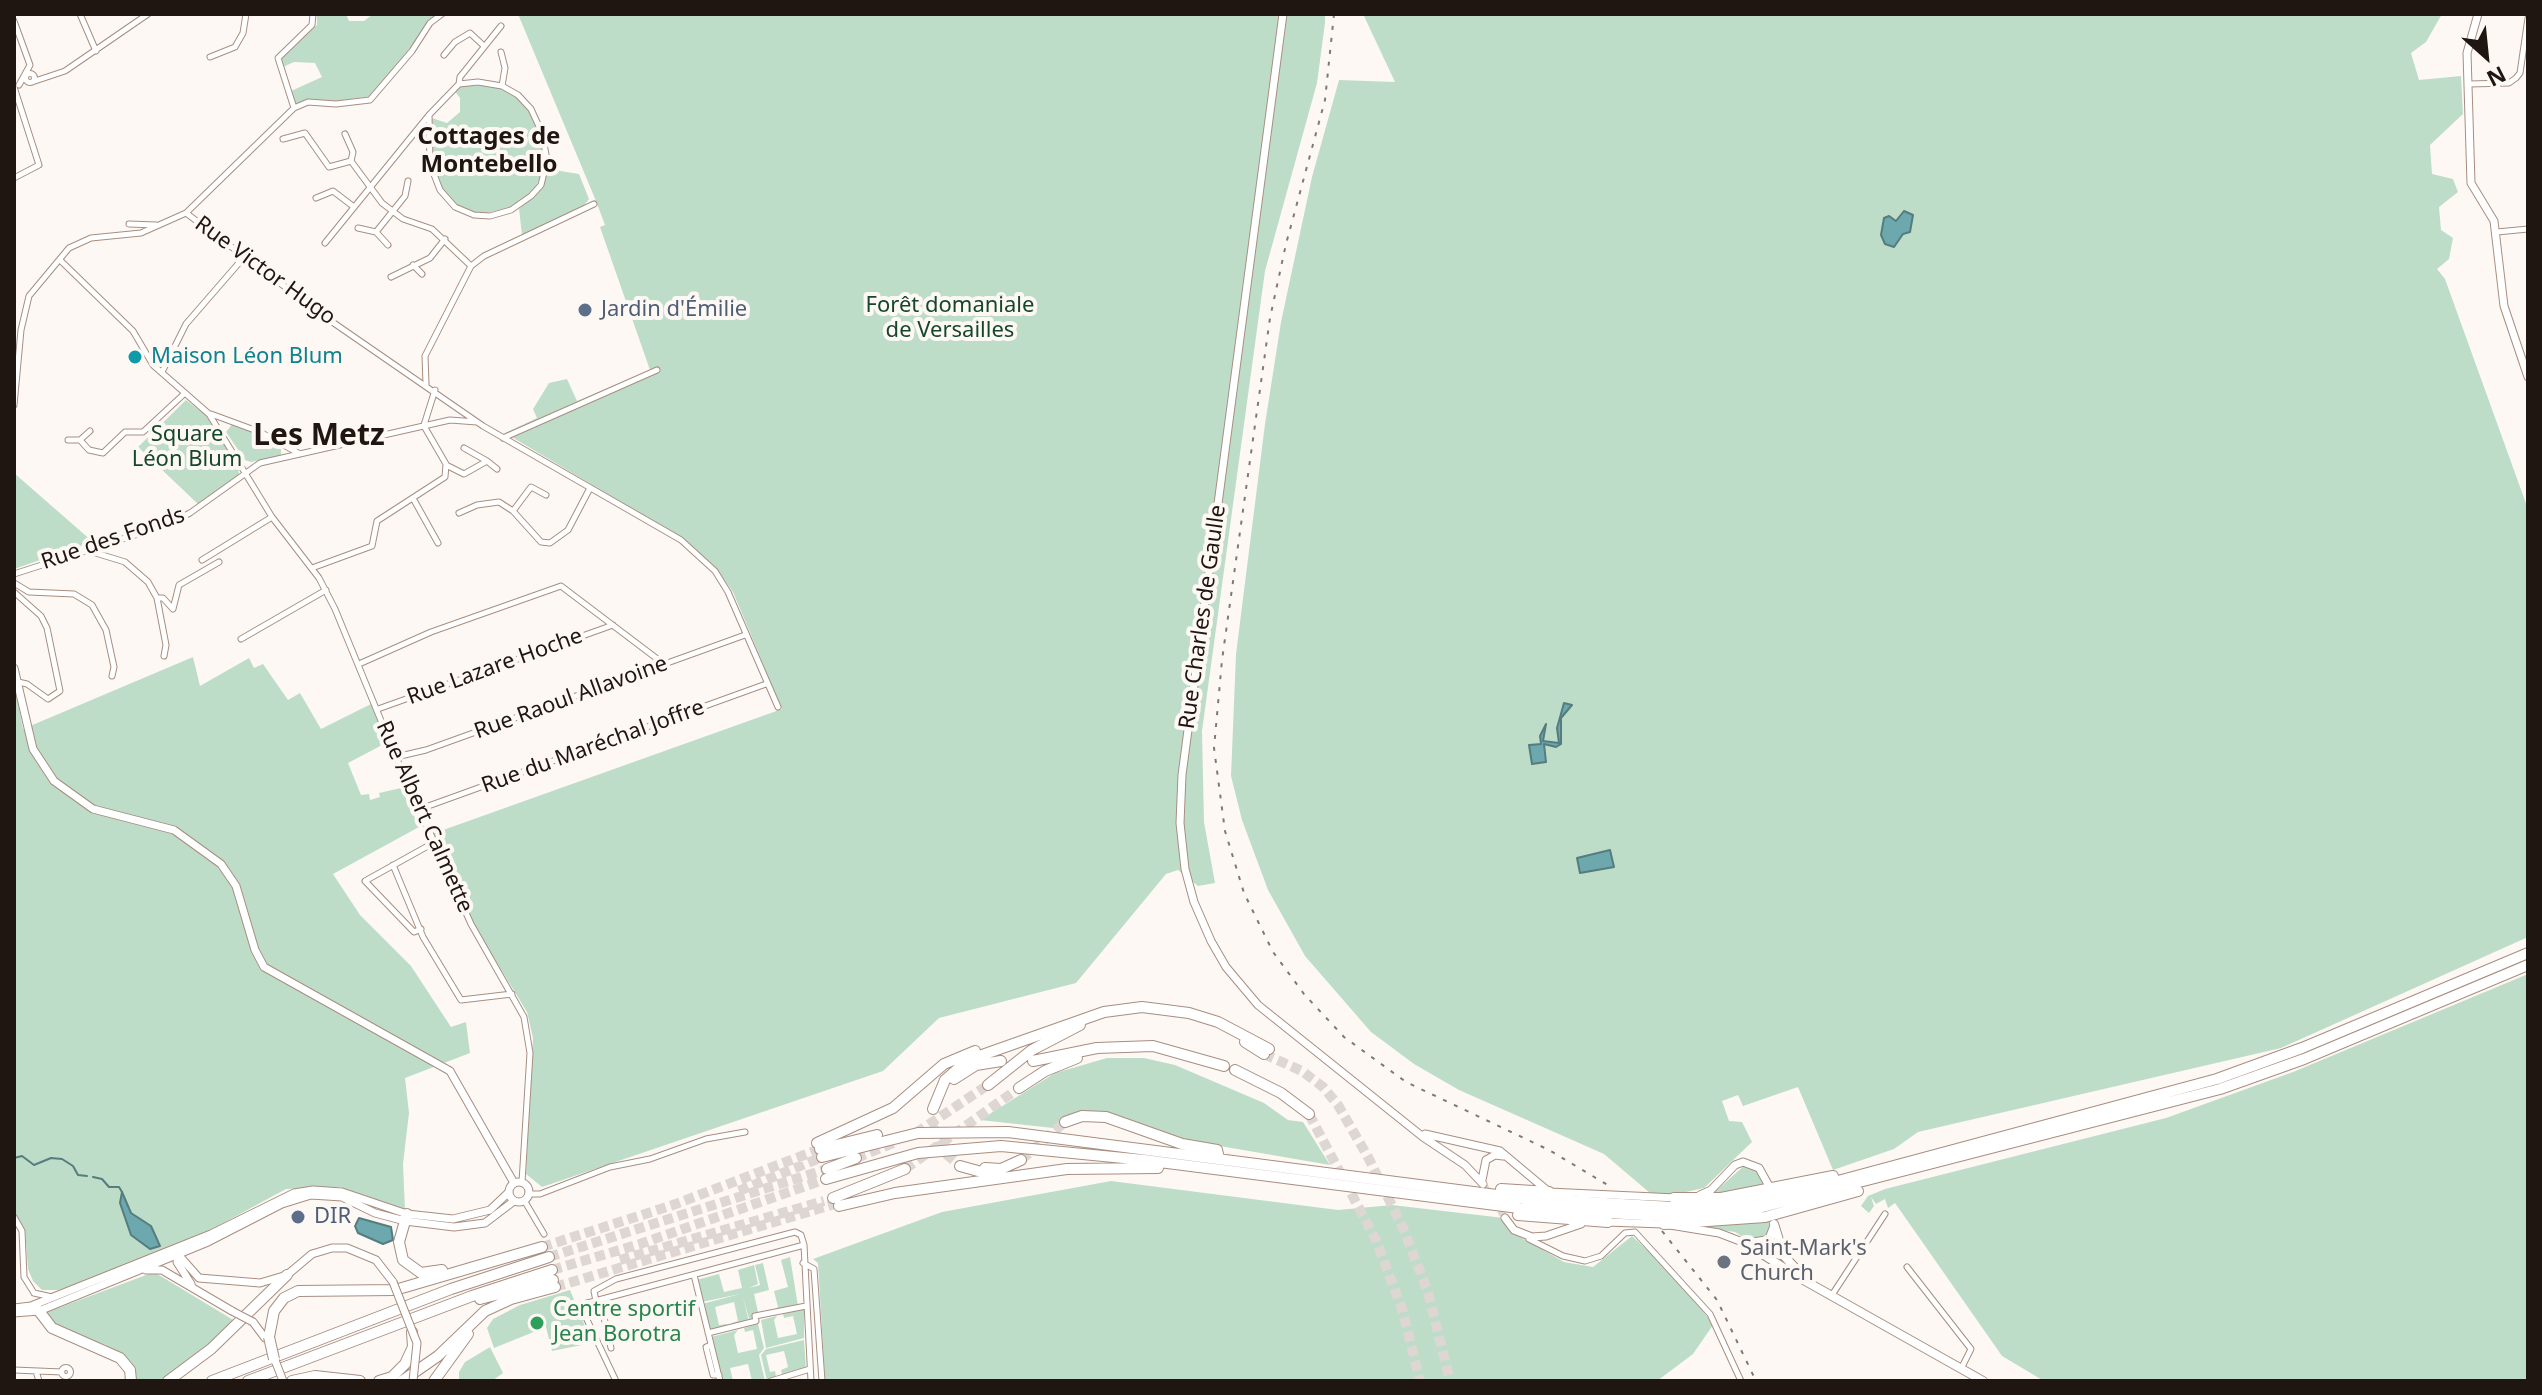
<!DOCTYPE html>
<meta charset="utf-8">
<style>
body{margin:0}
#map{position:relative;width:2542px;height:1395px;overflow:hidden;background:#fef8f5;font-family:"Noto Sans",sans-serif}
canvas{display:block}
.frame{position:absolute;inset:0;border:16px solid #201611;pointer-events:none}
.north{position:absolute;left:2446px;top:16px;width:80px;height:80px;-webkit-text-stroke:6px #fef8f5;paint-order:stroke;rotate:153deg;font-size:22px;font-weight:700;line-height:32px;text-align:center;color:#201611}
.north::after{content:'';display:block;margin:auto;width:28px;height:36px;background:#201611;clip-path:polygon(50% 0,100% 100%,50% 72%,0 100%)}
</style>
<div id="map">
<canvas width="2542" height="1395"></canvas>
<div class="frame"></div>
<div class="north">N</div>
</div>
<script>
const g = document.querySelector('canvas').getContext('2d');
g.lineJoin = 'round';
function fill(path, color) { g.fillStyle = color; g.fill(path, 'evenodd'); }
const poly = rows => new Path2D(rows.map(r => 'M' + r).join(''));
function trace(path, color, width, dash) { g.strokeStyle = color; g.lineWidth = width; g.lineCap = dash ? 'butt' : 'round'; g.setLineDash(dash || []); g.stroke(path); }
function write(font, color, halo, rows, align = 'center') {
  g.font = font + ' "Noto Sans",sans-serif'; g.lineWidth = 8; g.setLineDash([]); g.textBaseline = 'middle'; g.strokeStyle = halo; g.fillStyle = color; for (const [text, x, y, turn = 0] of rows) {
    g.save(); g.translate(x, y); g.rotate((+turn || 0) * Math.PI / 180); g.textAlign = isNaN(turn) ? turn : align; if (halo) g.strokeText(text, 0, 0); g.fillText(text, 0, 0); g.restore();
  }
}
const green = poly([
 [317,14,346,14,349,21,364,21,373,14,437,14,372,96,336,101,308,99,295,104,291,91,322,77,315,63,294,62,283,67,281,58,317,25],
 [518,14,1325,14,1325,23,1317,83,1265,271,1202,731,1204,822,1215,883,1198,886,1178,870,1166,874,1076,983,939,1018,883,1071,542,1187,526,1174,533,1038,527,1012,478,932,432,834,782,709,733,592,719,572,683,539,505,433,537,418,533,409,549,383,567,379,577,401,650,370,600,227,605,225,596,201],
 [1363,14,2442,14,2426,42,2411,53,2419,80,2461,76,2463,114,2430,145,2432,174,2453,179,2458,192,2439,207,2441,230,2453,238,2449,259,2437,269,2445,279,2528,509,2528,937,2281,1048,1918,1132,1894,1149,1833,1170,1798,1087,1743,1106,1738,1095,1722,1101,1729,1121,1742,1122,1752,1142,1704,1188,1672,1195,1650,1193,1604,1154,1459,1090,1414,1064,1371,1032,1305,956,1268,890,1242,820,1231,776,1236,654,1265,424,1281,322,1312,177,1339,80,1395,82],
 [491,85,510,91,527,107,539,130,544,166,535,190,514,207,481,214,458,207,441,187,432,161,431,129,432,118,447,123,460,112,460,98,454,90,462,86],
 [548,169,579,174,589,199,582,208,522,235,519,209,539,191],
 [186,400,207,416,238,463,239,476,198,504,138,447],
 [233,423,260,434,281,449,281,456,251,462,245,460,226,432],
 [14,473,93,542,14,569],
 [193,657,200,686,249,658,254,668,263,664,288,700,300,693,321,729,371,704,386,743,348,763,361,795,369,794,370,800,380,797,379,793,401,788,419,827,333,874,360,915,411,966,451,1027,466,1022,470,1053,405,1078,409,1113,403,1164,405,1210,340,1187,286,1189,214,1228,76,1285,58,1290,42,1290,33,1281,28,1269,25,1230,14,1213,14,682,23,729],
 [122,1192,131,1213,160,1243,150,1249,131,1235],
 [2528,974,2528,1381,2044,1381,2002,1356,1895,1203,1888,1208,1885,1199,1876,1204,1871,1197,1874,1206,1869,1213,1861,1206,1868,1196,1885,1189,2166,1118,2293,1072],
 [1107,1058,1144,1058,1175,1065,1264,1103,1288,1120,1303,1122,1330,1165,1185,1140,1115,1115,1068,1117,1053,1128,980,1120,1055,1073],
 [1744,1166,1757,1171,1765,1188,1710,1196],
 [1111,1181,1338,1210,1392,1205,1504,1218,1515,1234,1564,1262,1593,1267,1632,1236,1683,1283,1713,1325,1693,1354,1657,1381,825,1381,818,1263,813,1259,942,1212],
 [1769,1221,1769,1236,1751,1242,1735,1232,1700,1227],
 [790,1257,798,1306,771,1312,778,1307,774,1291,788,1287,781,1260],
 [763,1263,769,1290,754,1294,758,1312,766,1313,754,1316,755,1321,750,1322,743,1297,749,1322,732,1326,732,1323,738,1321,734,1302,715,1307,719,1325,727,1324,728,1327,709,1332,702,1304,740,1294,702,1302,696,1280,719,1274,724,1292,742,1288,738,1270,754,1265,758,1284,749,1288,760,1285,755,1265],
 [154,1272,235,1321,198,1355,162,1381,133,1381,106,1345,54,1327,45,1313],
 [570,1290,592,1343,552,1351,546,1327,494,1348,487,1328,493,1319,520,1305],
 [804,1309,804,1338,766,1348,761,1320,777,1316,774,1320,778,1338,797,1334,793,1316,784,1318,783,1314],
 [757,1320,764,1348,759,1355,765,1381,752,1381,748,1364,730,1368,733,1381,722,1381,711,1337,738,1330,734,1335,738,1353,757,1349,753,1330,745,1332,744,1328,757,1324],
 [804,1340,806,1369,782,1375,781,1370,788,1367,784,1351,766,1355,770,1372,775,1371,776,1376,767,1381,761,1355,766,1349],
 [490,1347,503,1373,492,1381,459,1381,459,1372,465,1362]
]);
const water = poly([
 [1904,211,1913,215,1910,232,1903,234,1894,247,1885,244,1881,235,1884,218,1889,216,1896,221,1904,211],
 [1564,703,1572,705,1561,718,1561,744,1556,747,1544,744,1546,762,1532,764,1529,745,1541,744,1540,736,1546,724,1543,741,1559,743,1557,728,1564,703],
 [1610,850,1614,867,1580,873,1577,858,1610,850],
 [122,1192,131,1213,151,1226,160,1246,150,1249,131,1235,120,1203,122,1192],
 [359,1218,391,1227,393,1240,383,1244,358,1233,355,1226,359,1218]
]);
const stream = poly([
 [14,1158,22,1156,34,1165,51,1158,62,1159,73,1166,78,1175,87,1176],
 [93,1177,102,1179,109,1187,119,1187,122,1192]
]);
const secondaryTunnel = poly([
 [1483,1184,1505,1218]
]);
const highwayTunnel = poly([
 [1264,1054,1302,1071,1323,1087,1338,1105,1368,1157,1403,1228,1428,1292,1450,1381],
 [1309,1114,1376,1240,1403,1312,1420,1381],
 [933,1127,943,1151,960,1166],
 [916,1133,988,1085],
 [856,1158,898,1141],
 [1021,1160,1065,1122],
 [905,1169,1019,1088],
 [739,1191,822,1157],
 [542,1247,673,1205,820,1149],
 [549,1257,827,1169],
 [620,1260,824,1201],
 [552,1270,640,1244,826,1179],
 [555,1287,838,1203]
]);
const street = poly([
 [80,14,96,51],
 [14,21,30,65,19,85],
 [501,52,505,68,502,86],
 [444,55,455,42,470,33,484,46],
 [210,57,235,47,243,33,246,14],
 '25.5 78a4.5 4.5 0 1 1 9 0a4.5 4.5 0 1 1-9 0Z',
 [32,82,65,71,148,14],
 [2469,84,2509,83,2516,78,2520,73,2528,18],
 [14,87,39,165,14,178],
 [294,108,278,58,312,25,313,14],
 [429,115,430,164,440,190,455,207,474,215,490,216,511,210,531,196,541,185,547,160,542,133,531,109,518,95,502,86,478,82,459,84],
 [345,134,353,152,351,161,382,203,403,219,432,229,471,266],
 [283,139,305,133,329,167,351,161],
 [316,198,333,191,354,207],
 [186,213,328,319,483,426,681,540,715,571,728,592,778,707],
 [129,224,156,225],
 [358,228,376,232],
 [2497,232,2528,229],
 [325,243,429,115,459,84,460,77,501,26],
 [388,245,376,232,405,196,408,181],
 [60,260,133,331,153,365,209,414,272,517,319,578,335,609,396,757,471,924,524,1017,530,1053,522,1182],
 [413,265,422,274],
 [391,277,430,258,445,239],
 [162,372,186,324,245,256],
 [426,384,425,356,471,266,484,256,594,204],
 [14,405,21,330,29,296,69,248,91,238,141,233,186,213,294,108,308,102,336,104,370,100,412,51,430,23,442,14],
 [211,414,260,432,300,454],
 [424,425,435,390],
 [503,438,657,370],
 [68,440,80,440,89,450,103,453,125,432,143,432,184,394],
 [80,440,90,431],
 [487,461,497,469],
 [446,465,464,474,487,461,464,448],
 [414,500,438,543],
 [513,511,531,487,546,495],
 [459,513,477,505,499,502,513,511,541,542,550,543,568,530,589,490],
 [86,550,125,562,148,582,157,598,166,645,164,656],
 [202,560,272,517],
 [312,568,372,546,377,521,445,477,446,464,424,426],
 [14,574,166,525,190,513,260,463,450,420,477,422],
 [14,583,29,592,74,594,92,605,106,630,114,667,112,676],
 [14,592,41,616,47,628,60,691,48,699,27,684,18,682],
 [157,598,163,598,173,609,179,585,219,562],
 [241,639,326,590],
 [359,664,431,632,561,586,664,664],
 [378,709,613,625],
 [396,757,426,750,745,635],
 [420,809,766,684],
 [393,865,423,937,461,1000,512,994],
 [421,929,414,932,365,881,435,842],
 [528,1194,540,1194,610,1167,650,1159,706,1139,745,1132],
 [524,1200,544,1234],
 [14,1217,22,1231,24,1277,34,1293],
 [1529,1239,1563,1256,1585,1261,1601,1256,1625,1233,1635,1232,1710,1314,1741,1381],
 [803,1263,814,1269,822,1381],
 [1907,1267,1971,1349,1961,1369],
 [694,1275,720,1381],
 [34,1293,52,1297],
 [1832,1295,1885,1214],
 [600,1300,611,1348],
 [596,1301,594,1291,616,1279,795,1232,801,1235,804,1245,811,1381],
 [708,1333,756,1321,755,1316,806,1306],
 [711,1345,706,1347,713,1375,719,1375],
 '61.5 1372a4.5 4.5 0 1 1 9 0a4.5 4.5 0 1 1-9 0Z',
 [14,1370,62,1372],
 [36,1371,39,1381],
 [616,1381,580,1305,804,1245],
 [771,1381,810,1369]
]);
const secondary = poly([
 [1283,14,1182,775,1180,823,1185,869,1194,902,1211,941,1226,967,1258,1005,1423,1137,1465,1165,1483,1184],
 [2478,14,2467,53,2471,183,2494,221,2504,306,2528,377],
 [14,668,33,749,54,781,93,809,174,830,221,864,236,886,255,950,264,967,450,1071,514,1183],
 [1425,1134,1500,1151,1549,1192,1676,1198],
 [1482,1180,1486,1160,1495,1155,1503,1156],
 '509 1192a10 10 0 1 1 20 0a10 10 0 1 1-20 0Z',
 [1700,1195,1711,1190,1735,1165,1743,1162,1759,1168,1769,1186],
 [1505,1218,1514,1230,1532,1237,1546,1236,1581,1224],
 [1606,1222,1664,1224,1719,1233,1745,1243],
 [176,1252,199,1278,260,1283,287,1275,312,1254,332,1248,347,1248,376,1260,393,1282],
 [179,1253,177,1262,191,1284],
 [146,1270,162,1270,232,1311],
 [14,1308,31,1306,211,1234,294,1193,313,1190,342,1192,407,1214,453,1219,490,1210,509,1192],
 [14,1313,39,1311,208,1242,282,1204,311,1195,342,1197,375,1213,405,1221,454,1227,485,1223,514,1201],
 [253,1322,265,1338]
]);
const primary = poly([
 [1774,1224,1784,1256,1800,1273],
 [1745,1243,1800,1278,1983,1381],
 [1750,1243,1769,1240,1774,1227]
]);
const highway = poly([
 [1245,1042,1264,1054],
 [1033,1061,1097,1048,1153,1046,1224,1066],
 [1235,1070,1281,1093,1309,1114],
 [954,1079,976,1065,1001,1061],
 [988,1085,1032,1050,1080,1025],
 [1019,1088,1045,1071,1077,1058],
 [933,1109,945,1080,968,1060,1104,1012,1142,1007,1189,1013,1218,1022,1269,1049],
 [1065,1122,1082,1116,1106,1117,1182,1144,1217,1150,1219,1158],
 [817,1143,893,1108,944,1064,975,1051],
 [820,1149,877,1135],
 [822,1157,918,1133,1008,1132,1520,1198,1672,1207,1742,1204,1797,1192,2217,1079,2302,1048,2528,953],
 [960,1166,996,1176],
 [985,1168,1001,1169,1021,1160],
 [827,1169,856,1158],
 [826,1179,918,1153,1001,1146,1144,1160,1519,1208,1662,1216,1743,1212,2220,1089,2304,1059,2528,965],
 [1501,1189,1549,1192],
 [833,1198,905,1169],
 [1674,1198,1721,1198,1833,1176],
 [839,1206,895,1193,1067,1169,1158,1168],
 [407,1214,399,1242,403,1260,421,1273,442,1270],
 [1518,1215,1608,1222],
 [1664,1224,1765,1217,1858,1191],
 [480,1299,553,1280],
 [39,1311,52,1328,120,1358,130,1370,131,1381],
 [269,1337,274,1311,284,1298,298,1291,395,1290,542,1247],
 [168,1381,211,1349,287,1275],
 [212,1381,451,1289,549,1257],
 [248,1381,472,1296,552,1270],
 [292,1381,315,1376,360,1381],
 [379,1381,392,1377,405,1364,413,1347,412,1332],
 [402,1381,438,1356,485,1311,511,1299,555,1287],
 [434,1381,468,1334]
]);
const rail = poly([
 [1334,14,1325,100,1286,244,1270,318,1222,660,1214,748,1225,831,1244,893,1273,952,1304,994,1344,1037,1406,1082,1549,1150,1611,1187],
 [1662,1231,1717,1300,1756,1381]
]);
const secondaryBridge = poly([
 [393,1282,417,1343,413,1381],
 [232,1311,253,1322],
 [273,1355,283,1381]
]);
const highwayBridge = poly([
 [269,1337,274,1359]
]);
const markers = [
 [585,310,8,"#5c6f8a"],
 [135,357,8,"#0f9aa8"],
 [298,1217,8,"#5c6f8a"],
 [1724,1262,8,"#6b7280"],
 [537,1323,8,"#2e9e5b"]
];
const streetNames = [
 ["Rue Victor Hugo",265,271,36],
 ["Rue des Fonds",113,539,-19],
 ["Rue Charles de Gaulle",1203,617,-82],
 ["Rue Lazare Hoche",495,667,-20],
 ["Rue Raoul Allavoine",571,698,-20],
 ["Rue du Maréchal Joffre",593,747,-20],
 ["Rue Albert Calmette",424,817,66]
];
const parkNames = [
 ["Forêt domaniale",950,306],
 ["de Versailles",950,331],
 ["Square",187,435],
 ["Léon Blum",187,460]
];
const serviceNames = [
 ["Jardin d'Émilie",601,310],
 ["DIR",314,1217]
];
const cultureNames = [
 ["Maison Léon Blum",151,357]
];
const worshipNames = [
 ["Saint-Mark's",1740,1249],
 ["Church",1740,1274]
];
const leisureNames = [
 ["Centre sportif",553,1310],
 ["Jean Borotra",553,1335]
];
const neighbourhoodNames = [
 ["Cottages de",489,137],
 ["Montebello",489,165]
];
const districtNames = [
 ["Les Metz",319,436]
];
fill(green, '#beddc8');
fill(water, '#6ca8ad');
trace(water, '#557c7e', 2);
trace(stream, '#557c7e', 2);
trace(secondaryTunnel, '#ddd6d3', 7, [7, 3.5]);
trace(highwayTunnel, '#ddd6d3', 10, [10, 5]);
trace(street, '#a88e80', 7);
trace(secondary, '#a88e80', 9);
trace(primary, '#a88e80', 10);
trace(highway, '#a88e80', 12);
trace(street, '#fff', 5);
trace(secondary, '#fff', 7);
trace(primary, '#fff', 8);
trace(highway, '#fff', 10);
trace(rail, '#807874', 2, [4, 8]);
trace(secondaryBridge, '#a88e80', 9, []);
trace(highwayBridge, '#a88e80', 12, []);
trace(secondaryBridge, '#fff', 7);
trace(highwayBridge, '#fff', 10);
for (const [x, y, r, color] of markers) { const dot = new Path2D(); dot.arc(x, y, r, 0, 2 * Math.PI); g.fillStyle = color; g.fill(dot); trace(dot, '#fef8f5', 3); }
write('22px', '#201611', '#fef8f5', streetNames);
write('22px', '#14472b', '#fef8f5', parkNames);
write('22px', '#4e5e75', '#fef8f5', serviceNames, 'left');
write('22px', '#0d838f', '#fef8f5', cultureNames, 'left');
write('22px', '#5b616d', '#fef8f5', worshipNames, 'left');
write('22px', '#27864d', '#fef8f5', leisureNames, 'left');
write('bold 24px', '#201611', '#fef8f5', neighbourhoodNames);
write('bold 30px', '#201611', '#fef8f5', districtNames);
</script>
